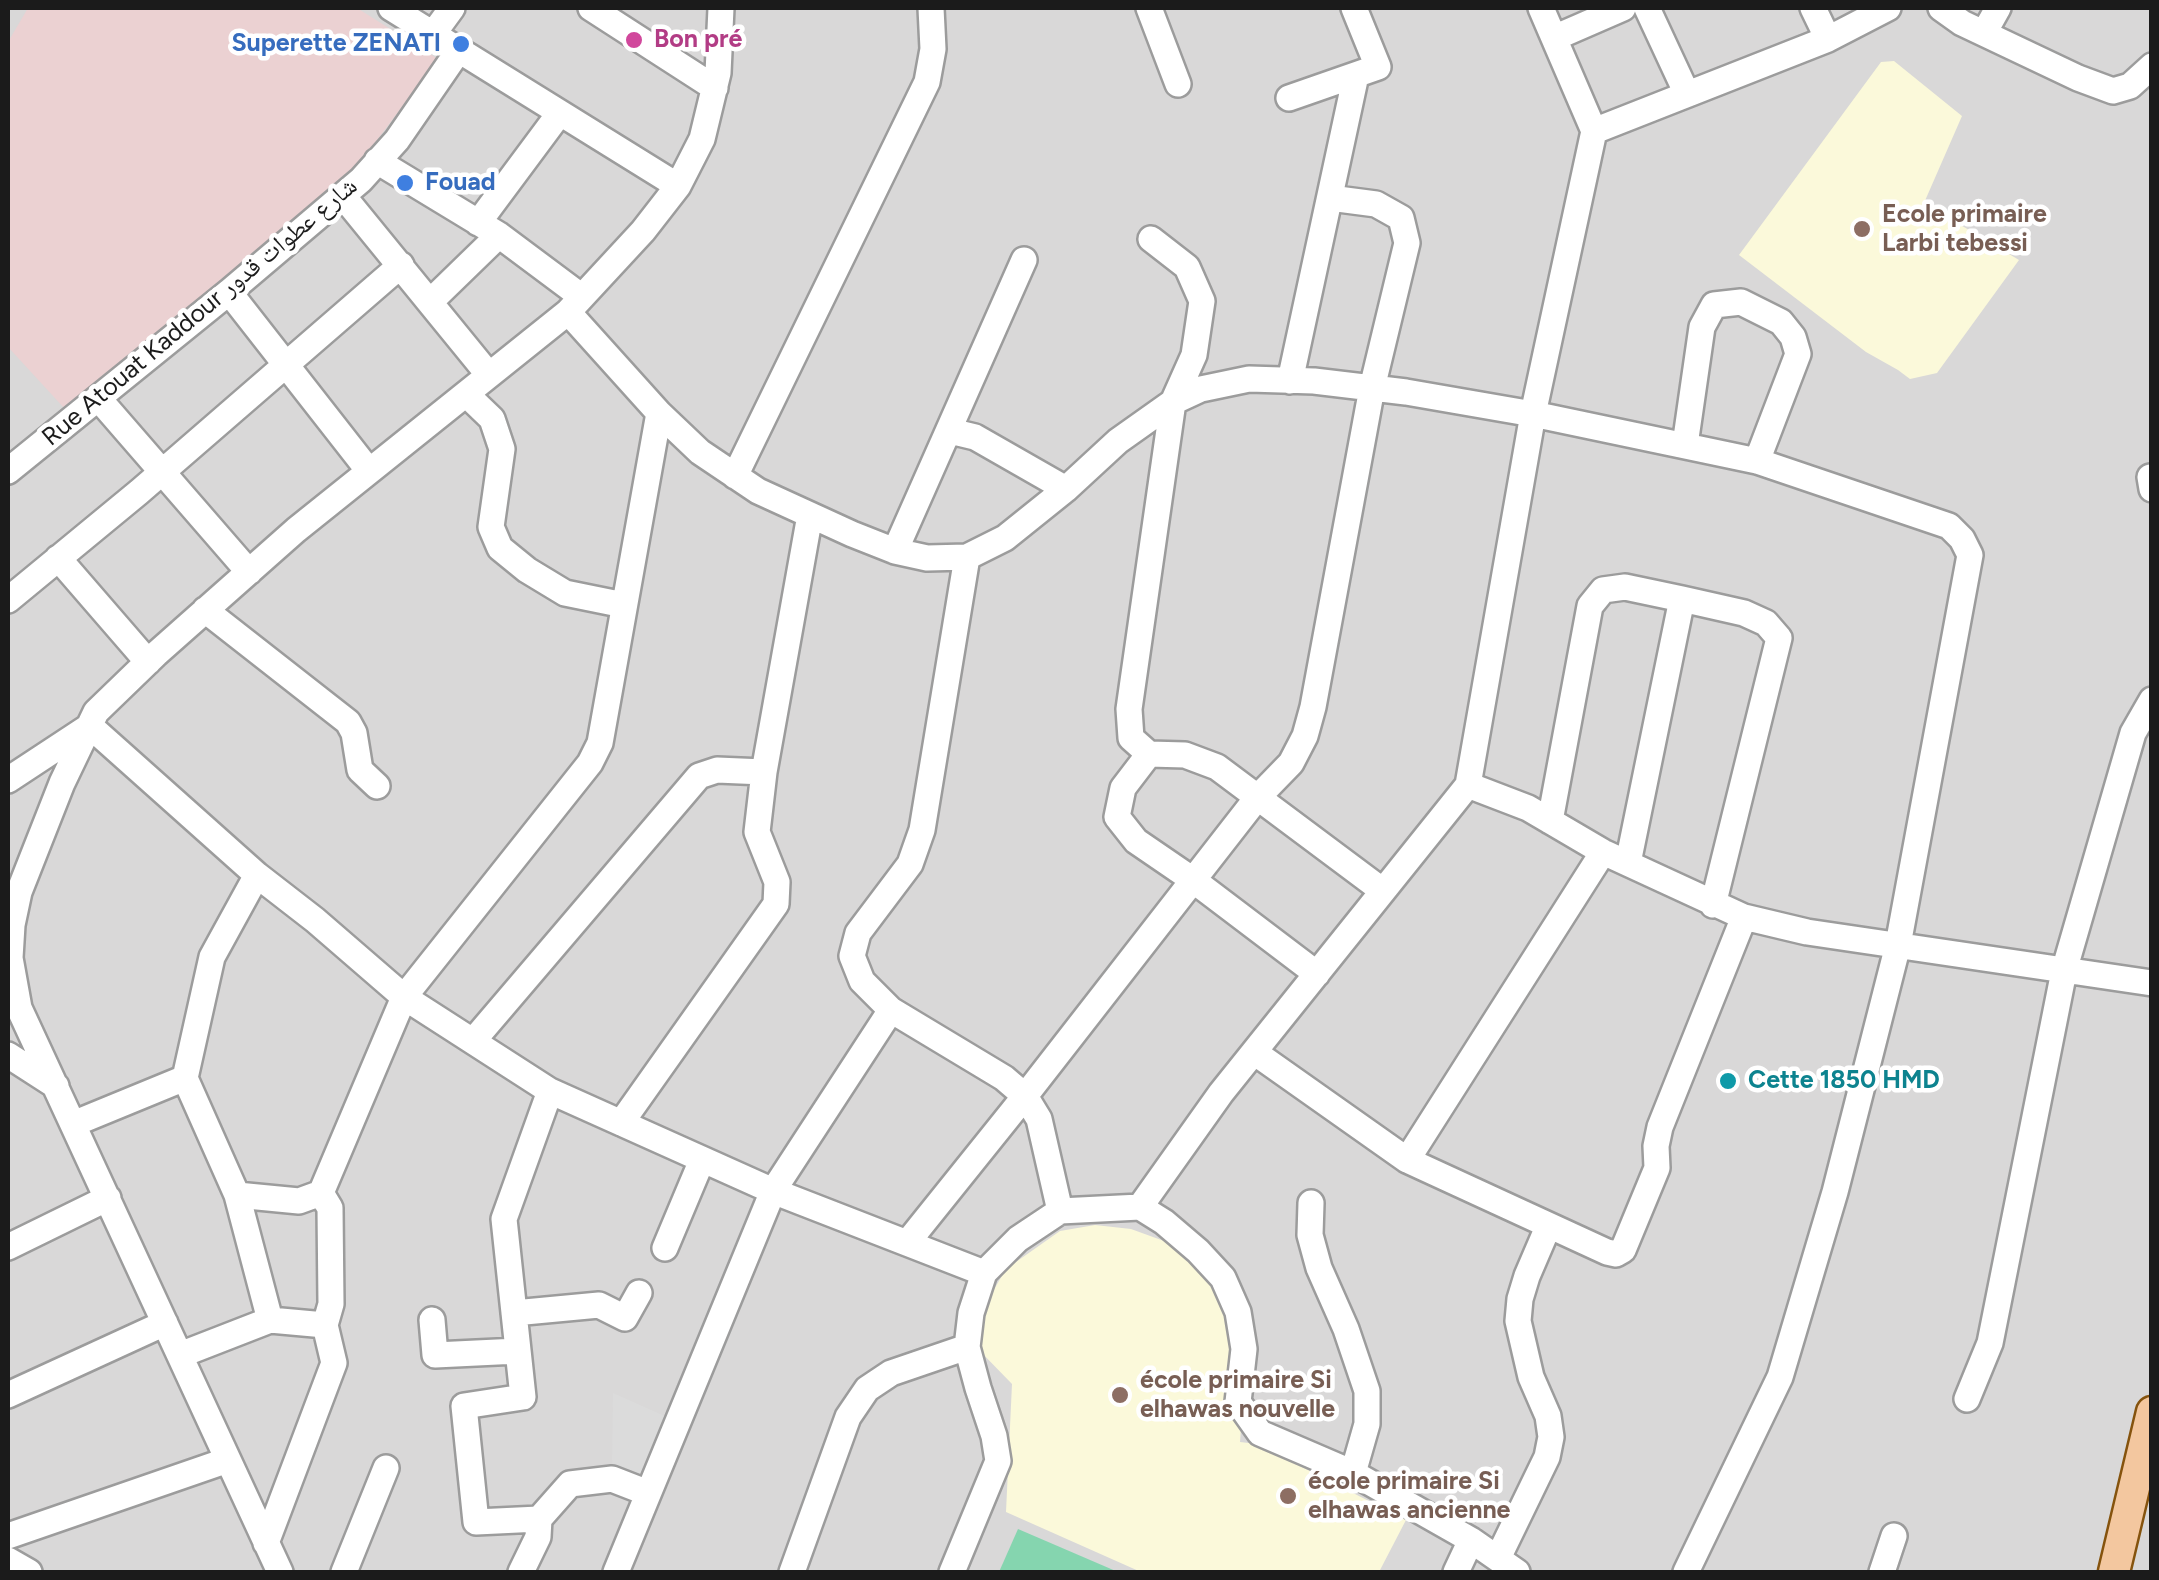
<!DOCTYPE html>
<meta charset="utf-8">
<style>
body{margin:0}
#map{position:relative;width:2159px;height:1580px;overflow:hidden;background:#ebe7e1;font-family:Figtree,sans-serif}
canvas{display:block}
.frame{position:absolute;inset:0;border:10px solid #1b1b1b;pointer-events:none}
</style>
<div id="map">
<canvas width="2159" height="1580"></canvas>
<div class="frame"></div>
</div>
<script>
const g = document.querySelector('canvas').getContext('2d');
g.lineJoin = 'round';
function fill(path, color) { g.fillStyle = color; g.fill(path, 'evenodd'); }
const poly = rows => new Path2D(rows.map(r => 'M' + r).join(''));
function trace(path, color, width, dash) { g.strokeStyle = color; g.lineWidth = width; g.lineCap = dash ? 'butt' : 'round'; g.setLineDash(dash || []); g.stroke(path); }
function write(font, color, halo, rows, align = 'center') {
  g.font = font + ' Figtree,"Noto Naskh Arabic",sans-serif'; g.lineWidth = 9; g.setLineDash([]); g.textBaseline = 'middle'; g.strokeStyle = halo; g.fillStyle = color; for (const [text, x, y, turn = 0] of rows) {
    g.save(); g.translate(x, y); g.rotate((+turn || 0) * Math.PI / 180); g.textAlign = isNaN(turn) ? turn : align; if (halo) g.strokeText(text, 0, 0); g.fillText(text, 0, 0); g.restore();
  }
}
const residential = poly([
 [8,8,2151,8,2151,1572,8,1572]
]);
const commercial = poly([
 [28,8,357,8,438,59,353,172,65,409,8,347,8,42]
]);
const education = poly([
 [1894,61,1962,116,1924,203,2019,260,1937,373,1910,379,1898,370,1866,352,1739,255,1881,62],
 [1095,1225,1131,1229,1164,1241,1194,1257,1222,1300,1233,1343,1228,1373,1228,1406,1241,1428,1240,1442,1257,1444,1406,1520,1379,1572,1141,1572,1006,1512,1012,1384,976,1347,983,1308,1006,1269,1060,1231]
]);
const pitch = poly([
 [1018,1529,1118,1572,999,1572]
]);
const parking = poly([
 [613,1393,678,1422,648,1493,612,1479]
]);
const minor = poly([
 [391,8,678,186],
 [591,8,715,88],
 [1149,8,1178,84],
 [1647,8,1687,94],
 [1813,8,1828,39],
 [1941,8,1962,23,2078,78,2113,91,2130,86,2152,66],
 [1984,33,1998,8],
 [433,34,452,8],
 [1554,38,1623,8],
 [1289,98,1378,67,1354,8],
 [1594,131,1828,39,1888,8],
 [377,161,499,235,582,297],
 [343,196,489,375],
 [478,223,559,114],
 [1151,239,1187,267,1202,301,1194,355,1173,402,1129,709,1131,738,1149,754,1185,755,1217,767,1383,891],
 [229,292,369,471],
 [430,302,499,235],
 [568,312,659,413,700,452,758,491,852,534,895,551,927,558,967,557,1005,538,1066,489,1118,441,1173,402,1201,389,1249,379,1314,381,1406,392,1533,414,1757,461,1949,526,1962,539,1970,555,1898,945,1835,1192,1780,1377,1686,1572],
 [1290,381,1356,75],
 [466,394,492,419,502,449,491,527,500,548,527,570,565,593,624,605],
 [98,398,249,572],
 [950,431,975,437,1066,489],
 [1685,445,1702,327,1714,305,1741,302,1781,322,1793,337,1798,354,1757,461],
 [8,471,229,292,361,180,397,140,459,50],
 [735,476,927,82,933,49,931,8],
 [2150,477,2152,489],
 [895,551,1024,260],
 [967,557,922,830,910,864,858,933,852,956,862,981,891,1010,1004,1078,1025,1096,1039,1119,1060,1211],
 [58,558,148,662],
 [8,600,139,492,401,265],
 [205,610,348,722,354,733,360,770,377,786],
 [1149,754,1123,788,1117,817,1136,841,1193,880,1317,974],
 [8,780,90,726,257,875,315,920,404,997,550,1091,773,1191,984,1273],
 [1468,785,1528,808,1603,852,1744,917,1807,932,2152,983],
 [1550,821,1590,606,1603,590,1625,587,1682,599,1744,613,1766,623,1779,638,1713,905],
 [1628,863,1682,599],
 [257,875,212,957,185,1078,237,1195,299,1201,321,1193,404,997,590,763,600,743,659,413],
 [473,1041,699,776,717,770,764,772],
 [1254,1052,1407,1160,1603,852],
 [8,1055,56,1086],
 [621,1123,776,904,777,882,757,832,764,772,810,515],
 [73,1124,185,1078],
 [1407,1160,1607,1252,1616,1254,1623,1250,1657,1168,1656,1146,1660,1127,1744,917],
 [237,1195,270,1320],
 [1311,1203,1310,1235,1319,1268,1346,1329,1367,1391,1367,1424,1353,1473],
 [1140,1207,1221,1093,1468,785,1533,414,1594,131,1541,8],
 [907,1243,1025,1096,1257,798,1291,763,1305,736,1313,707,1372,388,1407,243,1401,218,1376,204,1330,198],
 [8,1247,108,1198],
 [665,1248,702,1160],
 [514,1313,599,1305,625,1318,639,1293],
 [432,1320,435,1355,518,1351],
 [180,1355,270,1320,325,1325],
 [8,1395,165,1323],
 [1967,1399,1990,1343,2064,971,2133,733,2152,700],
 [539,1519,570,1484,612,1479,648,1493],
 [8,1536,228,1460],
 [266,1543,334,1363,325,1325,331,1304,330,1208,321,1193],
 [1498,1558,1547,1457,1551,1437,1548,1416,1531,1377,1518,1321,1520,1299,1527,1276,1548,1227],
 [8,1560,29,1572],
 [280,1572,19,1008,10,958,12,925,19,892,62,783,96,712,156,654,296,530,568,312,643,231,678,186,702,139,718,73,721,8],
 [344,1572,386,1468],
 [521,1572,538,1537,539,1519,476,1522,464,1406,523,1397,504,1219,550,1091],
 [616,1572,773,1191,891,1010],
 [792,1572,848,1417,867,1389,891,1373,967,1347],
 [952,1572,998,1461,994,1436,978,1388,967,1347,971,1313,984,1273,1018,1239,1060,1211,1140,1207,1164,1222,1198,1251,1223,1278,1238,1312,1244,1349,1238,1402,1260,1433,1353,1473,1471,1540,1517,1572],
 [1456,1572,1471,1540],
 [1882,1572,1894,1536]
]);
const major = poly([
 [2114,1572,2152,1412]
]);
const markers = [
 [634,40,10,"#d1479c"],
 [461,44,10,"#3f7fe0"],
 [405,183,10,"#3f7fe0"],
 [1862,229,10,"#8d6e63"],
 [1728,1081,10,"#0f9aa8"],
 [1120,1395,10,"#8d6e63"],
 [1288,1496,10,"#8d6e63"]
];
const hotelNames = [
 ["Bon pré",654,40]
];
const shopNames = [
 ["Superette ZENATI",441,44],
 ["Fouad",425,183,"left"]
];
const educationNames = [
 ["Ecole primaire",1882,215],
 ["Larbi tebessi",1882,244],
 ["école primaire Si",1140,1381],
 ["elhawas nouvelle",1140,1410],
 ["école primaire Si",1308,1482],
 ["elhawas ancienne",1308,1511]
];
const streetNames = [
 ["Rue Atouat Kaddour شارع عطوات قدور",200,312,-40]
];
const cultureNames = [
 ["Cette 1850 HMD",1748,1081]
];
fill(residential, '#d9d8d8');
fill(commercial, '#ebd1d2');
fill(education, '#fbf9da');
fill(pitch, '#85d5af');
fill(parking, '#dbdbdb');
trace(minor, '#9c9c9c', 30);
trace(major, '#85530d', 35);
trace(minor, '#fff', 25);
trace(major, '#f3c79f', 30);
for (const [x, y, r, color] of markers) { const dot = new Path2D(); dot.arc(x, y, r, 0, 2 * Math.PI); g.fillStyle = color; g.fill(dot); trace(dot, '#fff', 4); }
write('bold 25px', '#b23c85', '#fff', hotelNames, 'left');
write('bold 25px', '#366cbe', '#fff', shopNames, 'right');
write('bold 25px', '#785e54', '#fff', educationNames, 'left');
write('25px', '#1b1b1b', '#fff', streetNames);
write('bold 25px', '#0d838f', '#fff', cultureNames, 'left');
</script>
